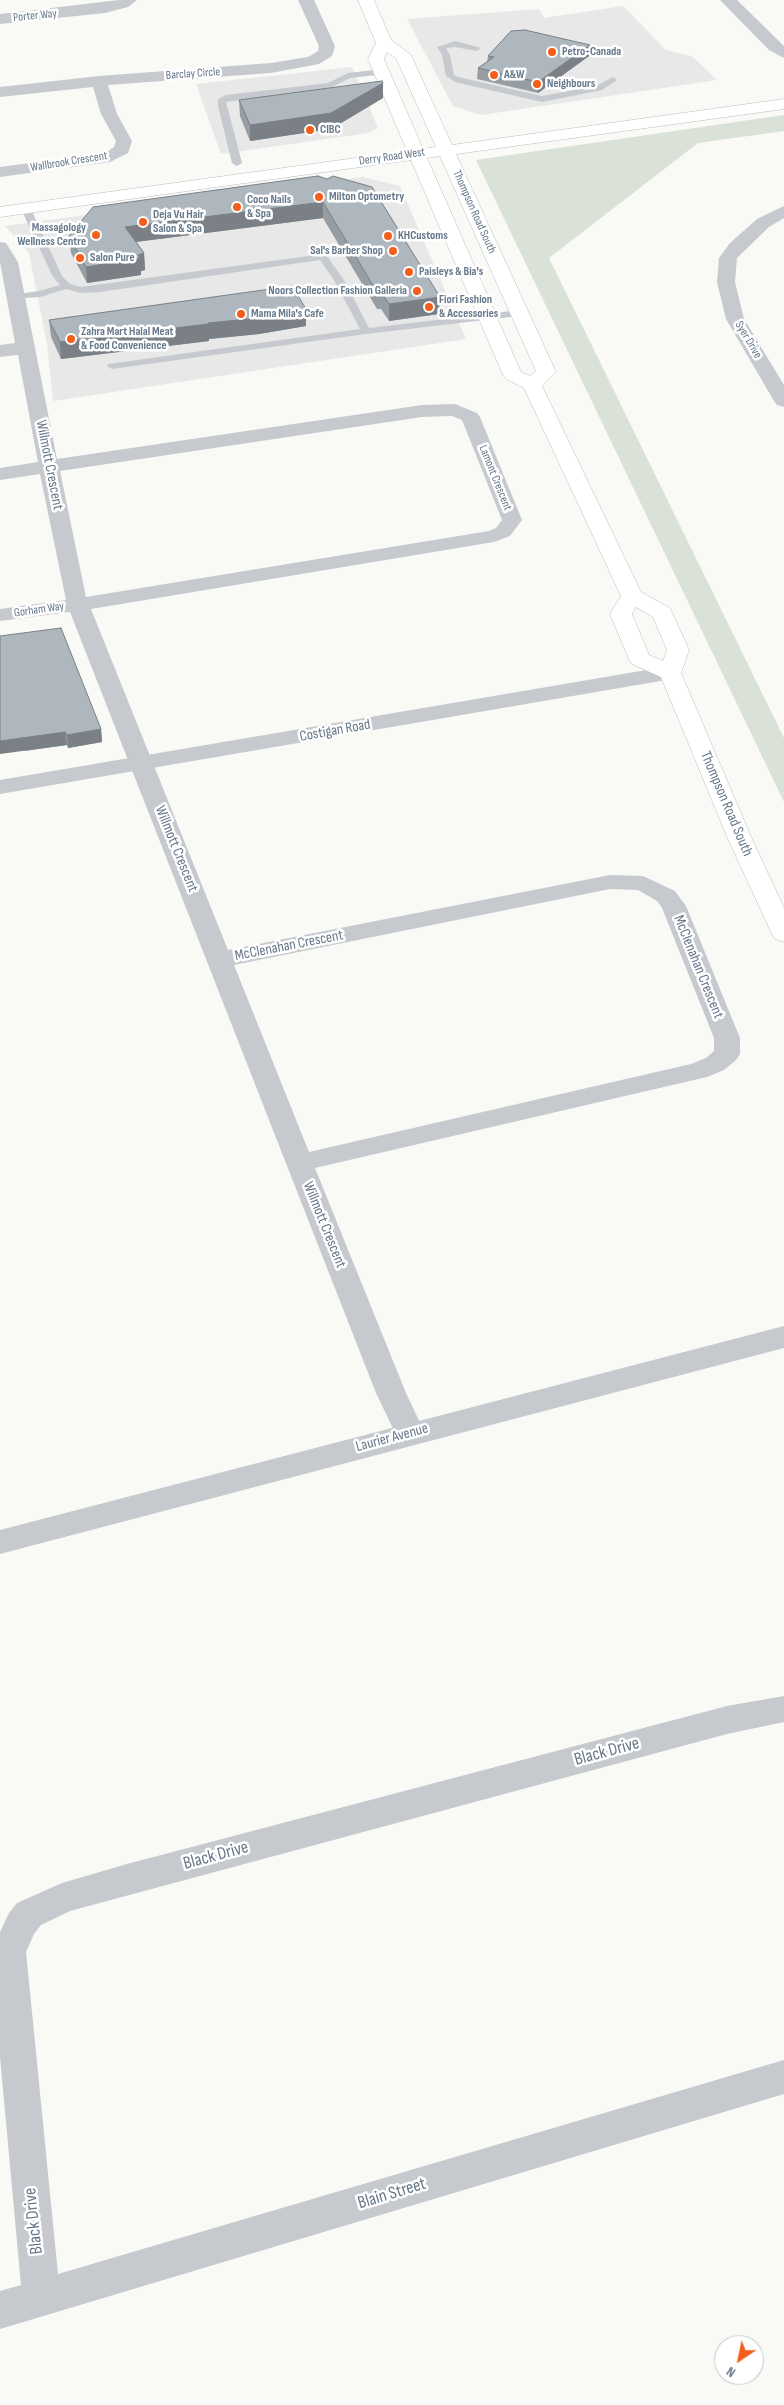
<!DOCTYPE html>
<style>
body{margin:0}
#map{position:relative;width:784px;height:2405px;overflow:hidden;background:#f9f9f6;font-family:"Sofia Sans Condensed",sans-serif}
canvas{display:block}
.north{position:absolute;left:714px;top:2335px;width:50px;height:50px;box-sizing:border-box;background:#fff;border:1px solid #c1c9d0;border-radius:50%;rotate:214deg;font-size:14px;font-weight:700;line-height:20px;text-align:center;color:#65778a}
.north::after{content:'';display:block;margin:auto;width:18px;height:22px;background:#f55d1a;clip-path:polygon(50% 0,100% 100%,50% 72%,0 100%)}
</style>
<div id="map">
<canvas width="784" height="2405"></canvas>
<div class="north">N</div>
</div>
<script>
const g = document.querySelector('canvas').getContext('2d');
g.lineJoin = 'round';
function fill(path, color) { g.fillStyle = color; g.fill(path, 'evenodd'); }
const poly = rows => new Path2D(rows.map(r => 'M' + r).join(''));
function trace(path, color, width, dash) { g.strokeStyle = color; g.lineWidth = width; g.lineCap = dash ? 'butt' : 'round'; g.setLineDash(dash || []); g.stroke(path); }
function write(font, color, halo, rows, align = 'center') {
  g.font = font + ' "Sofia Sans Condensed",sans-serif'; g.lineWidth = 5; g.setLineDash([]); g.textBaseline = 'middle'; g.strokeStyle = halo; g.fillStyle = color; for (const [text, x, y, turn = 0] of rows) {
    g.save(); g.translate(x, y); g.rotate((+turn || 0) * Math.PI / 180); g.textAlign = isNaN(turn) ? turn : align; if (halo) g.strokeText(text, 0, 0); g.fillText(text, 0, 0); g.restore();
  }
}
const built = poly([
 [623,6,666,50,693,57,717,80,481,115,453,106,407,19,539,9,544,18],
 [352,67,378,128,368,133,221,154,196,84],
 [363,177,400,186,466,339,53,401,47,344,29,253,5,226]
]);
const green = poly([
 [784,115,784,131,698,143,549,258,784,738,784,802,476,160]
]);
const service = poly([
 [455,41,481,48,477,51,455,47,446,48,450,55,454,75,458,77,542,96,596,86,613,77,617,80,602,90,542,102,455,82,446,76,442,55,437,47,455,41],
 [382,69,385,70,385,74,350,78,330,88,226,102,242,163,237,166,232,163,218,106,218,99,226,95,328,83,348,73,382,69],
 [26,206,31,209,62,276,70,284,81,287,323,254,326,255,344,280,369,328,519,310,524,313,519,316,366,334,112,369,107,366,108,364,360,329,334,280,320,260,100,292,81,293,66,289,40,297,11,299,11,295,39,291,60,285,53,277,21,209,26,206]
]);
const minor = poly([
 [119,0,137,0,128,7,105,13,0,24,0,14,119,0],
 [298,0,314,0,335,46,332,56,319,64,271,73,108,85,117,114,132,141,128,153,110,162,0,177,0,167,105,153,114,147,116,141,101,114,93,87,0,97,0,87,99,76,271,63,308,57,318,51,319,46,298,0],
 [720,0,737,0,784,46,784,58,769,50,720,0],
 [784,206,784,218,769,227,737,258,735,282,744,319,784,385,784,407,777,405,774,401,726,319,717,282,719,258,730,243,757,219,784,206],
 [0,242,6,243,18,262,57,459,422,405,455,404,477,413,480,417,522,520,510,536,494,542,91,609,228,950,610,875,643,876,675,891,686,906,740,1038,740,1054,736,1060,724,1070,707,1077,315,1168,406,1393,425,1433,421,1441,410,1444,399,1441,376,1393,70,612,0,621,0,609,66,600,40,474,0,480,0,468,38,462,18,355,0,357,0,345,15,343,0,262,0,242],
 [452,416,462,420,502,520,496,528,489,531,86,597,60,471,422,417,452,416],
 [610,889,638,890,657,901,662,908,714,1038,714,1051,706,1058,691,1064,309,1152,234,965,610,889],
 [784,1696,784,1722,727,1734,70,1911,41,1925,34,1934,26,1952,58,2274,784,2060,784,2094,0,2329,0,2291,21,2285,0,2057,0,1932,9,1913,17,1903,62,1883,127,1864,727,1706,784,1696]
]);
const tertiary = poly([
 [670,666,678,668,681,673,678,678,0,794,0,780,670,666],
 [784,1326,784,1348,0,1554,0,1530,784,1326]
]);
const secondary = poly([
 [358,0,374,0,391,40,411,55,452,145,784,99,784,109,456,154,556,372,542,386,641,592,670,608,689,650,681,673,752,839,784,908,784,942,775,939,772,934,728,839,661,677,632,664,629,659,610,614,621,596,524,388,506,379,503,375,411,160,0,217,0,207,407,151,368,59,376,43,358,0],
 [387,52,396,58,436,147,423,149,384,59,387,52],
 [440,156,536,371,530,376,521,372,427,158,440,156],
 [636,607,653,617,667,650,663,661,649,655,632,614,636,607]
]);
const wall = poly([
 [488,56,589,56,538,93,477,79,478,68,487,62],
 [383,98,331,129,250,141,240,116,239,100],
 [327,179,440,297,439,314,389,321,381,309,377,309,323,218,136,242,144,253,145,270,141,271,141,275,87,283,71,253,69,236],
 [49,320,306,326,259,334,209,339,209,341,61,359,51,337],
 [0,636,101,729,102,742,68,748,67,745,25,751]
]);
const shadedWall = poly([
 [590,45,589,56,538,93,538,82],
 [383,83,383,98,331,129,250,141,250,125],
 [323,202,323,218,127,243,125,227],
 [144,253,145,270,141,271,141,275,87,283,86,267],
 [440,297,439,314,389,321,389,304],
 [306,309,306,326,259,334,209,339,209,341,61,359,60,342],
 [101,729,102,742,68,748,67,735],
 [65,732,67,745,0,754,0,741]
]);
const building = poly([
 [525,30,590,45,538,82,478,68,494,57,488,56,511,31,525,30],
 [382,81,383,83,331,113,250,125,239,100,382,81],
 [318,176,327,179,333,176,372,187,440,297,389,304,381,292,377,292,323,202,125,227,144,253,138,255,140,258,86,267,69,236,93,207,318,176],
 [292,286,306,309,259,318,208,323,208,324,60,342,49,320,292,286],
 [61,628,101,729,67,735,65,732,0,741,0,636,61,628]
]);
const markers = [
 [552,52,5,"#f55d1a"],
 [494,75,5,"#f55d1a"],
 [537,84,5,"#f55d1a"],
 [310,130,5,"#f55d1a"],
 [319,197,5,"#f55d1a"],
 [237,207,5,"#f55d1a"],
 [143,222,5,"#f55d1a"],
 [96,235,5,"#f55d1a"],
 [388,236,5,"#f55d1a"],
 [393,251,5,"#f55d1a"],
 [80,258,5,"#f55d1a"],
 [409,272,5,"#f55d1a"],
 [417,291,5,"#f55d1a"],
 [429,307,5,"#f55d1a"],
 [241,314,5,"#f55d1a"],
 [71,339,5,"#f55d1a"]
];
const farStreetnames = [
 ["Porter Way",35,16,-6],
 ["Barclay Circle",193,74,-4],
 ["Derry Road West",392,157,-8],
 ["Wallbrook Crescent",69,162,-9],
 ["Thompson Road South",474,212,66],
 ["Syer Drive",748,340,59],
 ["Lamont Crescent",495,478,68],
 ["Gorham Way",39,610,-8]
];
const farPoinames = [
 ["Petro-Canada",562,52],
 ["A&W",504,75],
 ["Neighbours",547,84],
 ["CIBC",320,130],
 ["Milton Optometry",329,197],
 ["Coco Nails",247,200],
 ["& Spa",247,214],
 ["Deja Vu Hair",153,215],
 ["Salon & Spa",153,229],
 ["Massagology",86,228,"right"],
 ["Wellness Centre",86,242,"right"],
 ["KHCustoms",398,236],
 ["Sal's Barber Shop",383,251,"right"],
 ["Salon Pure",90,258],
 ["Paisleys & Bia's",419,272],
 ["Noors Collection Fashion Galleria",407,291,"right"],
 ["Fiori Fashion",439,300],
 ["& Accessories",439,314],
 ["Mama Mila's Cafe",251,314],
 ["Zahra Mart Halal Meat",81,332],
 ["& Food Convenience",81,346]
];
const streetNames = [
 ["Willmott Crescent",49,465,79],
 ["Costigan Road",335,731,-10],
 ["Thompson Road South",726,804,67],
 ["Willmott Crescent",176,849,68],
 ["McClenahan Crescent",289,946,-11],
 ["McClenahan Crescent",698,967,68],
 ["Willmott Crescent",324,1225,68],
 ["Laurier Avenue",392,1438,-15]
];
const nearStreetnames = [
 ["Black Drive",607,1752,-15],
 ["Black Drive",216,1856,-15],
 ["Blain Street",392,2194,-17],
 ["Black Drive",34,2221,-96]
];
fill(built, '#e7e8e7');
fill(green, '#dae1d7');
trace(secondary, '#b8bec3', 1);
fill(service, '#c6cacf');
fill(minor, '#c6cacf');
fill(tertiary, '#c6cacf');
fill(secondary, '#fff');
fill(wall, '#969da3');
fill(shadedWall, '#7a8085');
fill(building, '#afb7be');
trace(building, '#7a8085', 1);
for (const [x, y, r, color] of markers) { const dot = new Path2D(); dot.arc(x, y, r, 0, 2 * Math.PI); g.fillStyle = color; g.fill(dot); trace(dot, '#fff', 2); }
write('12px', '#65778a', '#fff', farStreetnames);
write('bold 12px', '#65778a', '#fff', farPoinames, 'left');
write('15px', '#65778a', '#fff', streetNames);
write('18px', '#65778a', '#fff', nearStreetnames);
</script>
